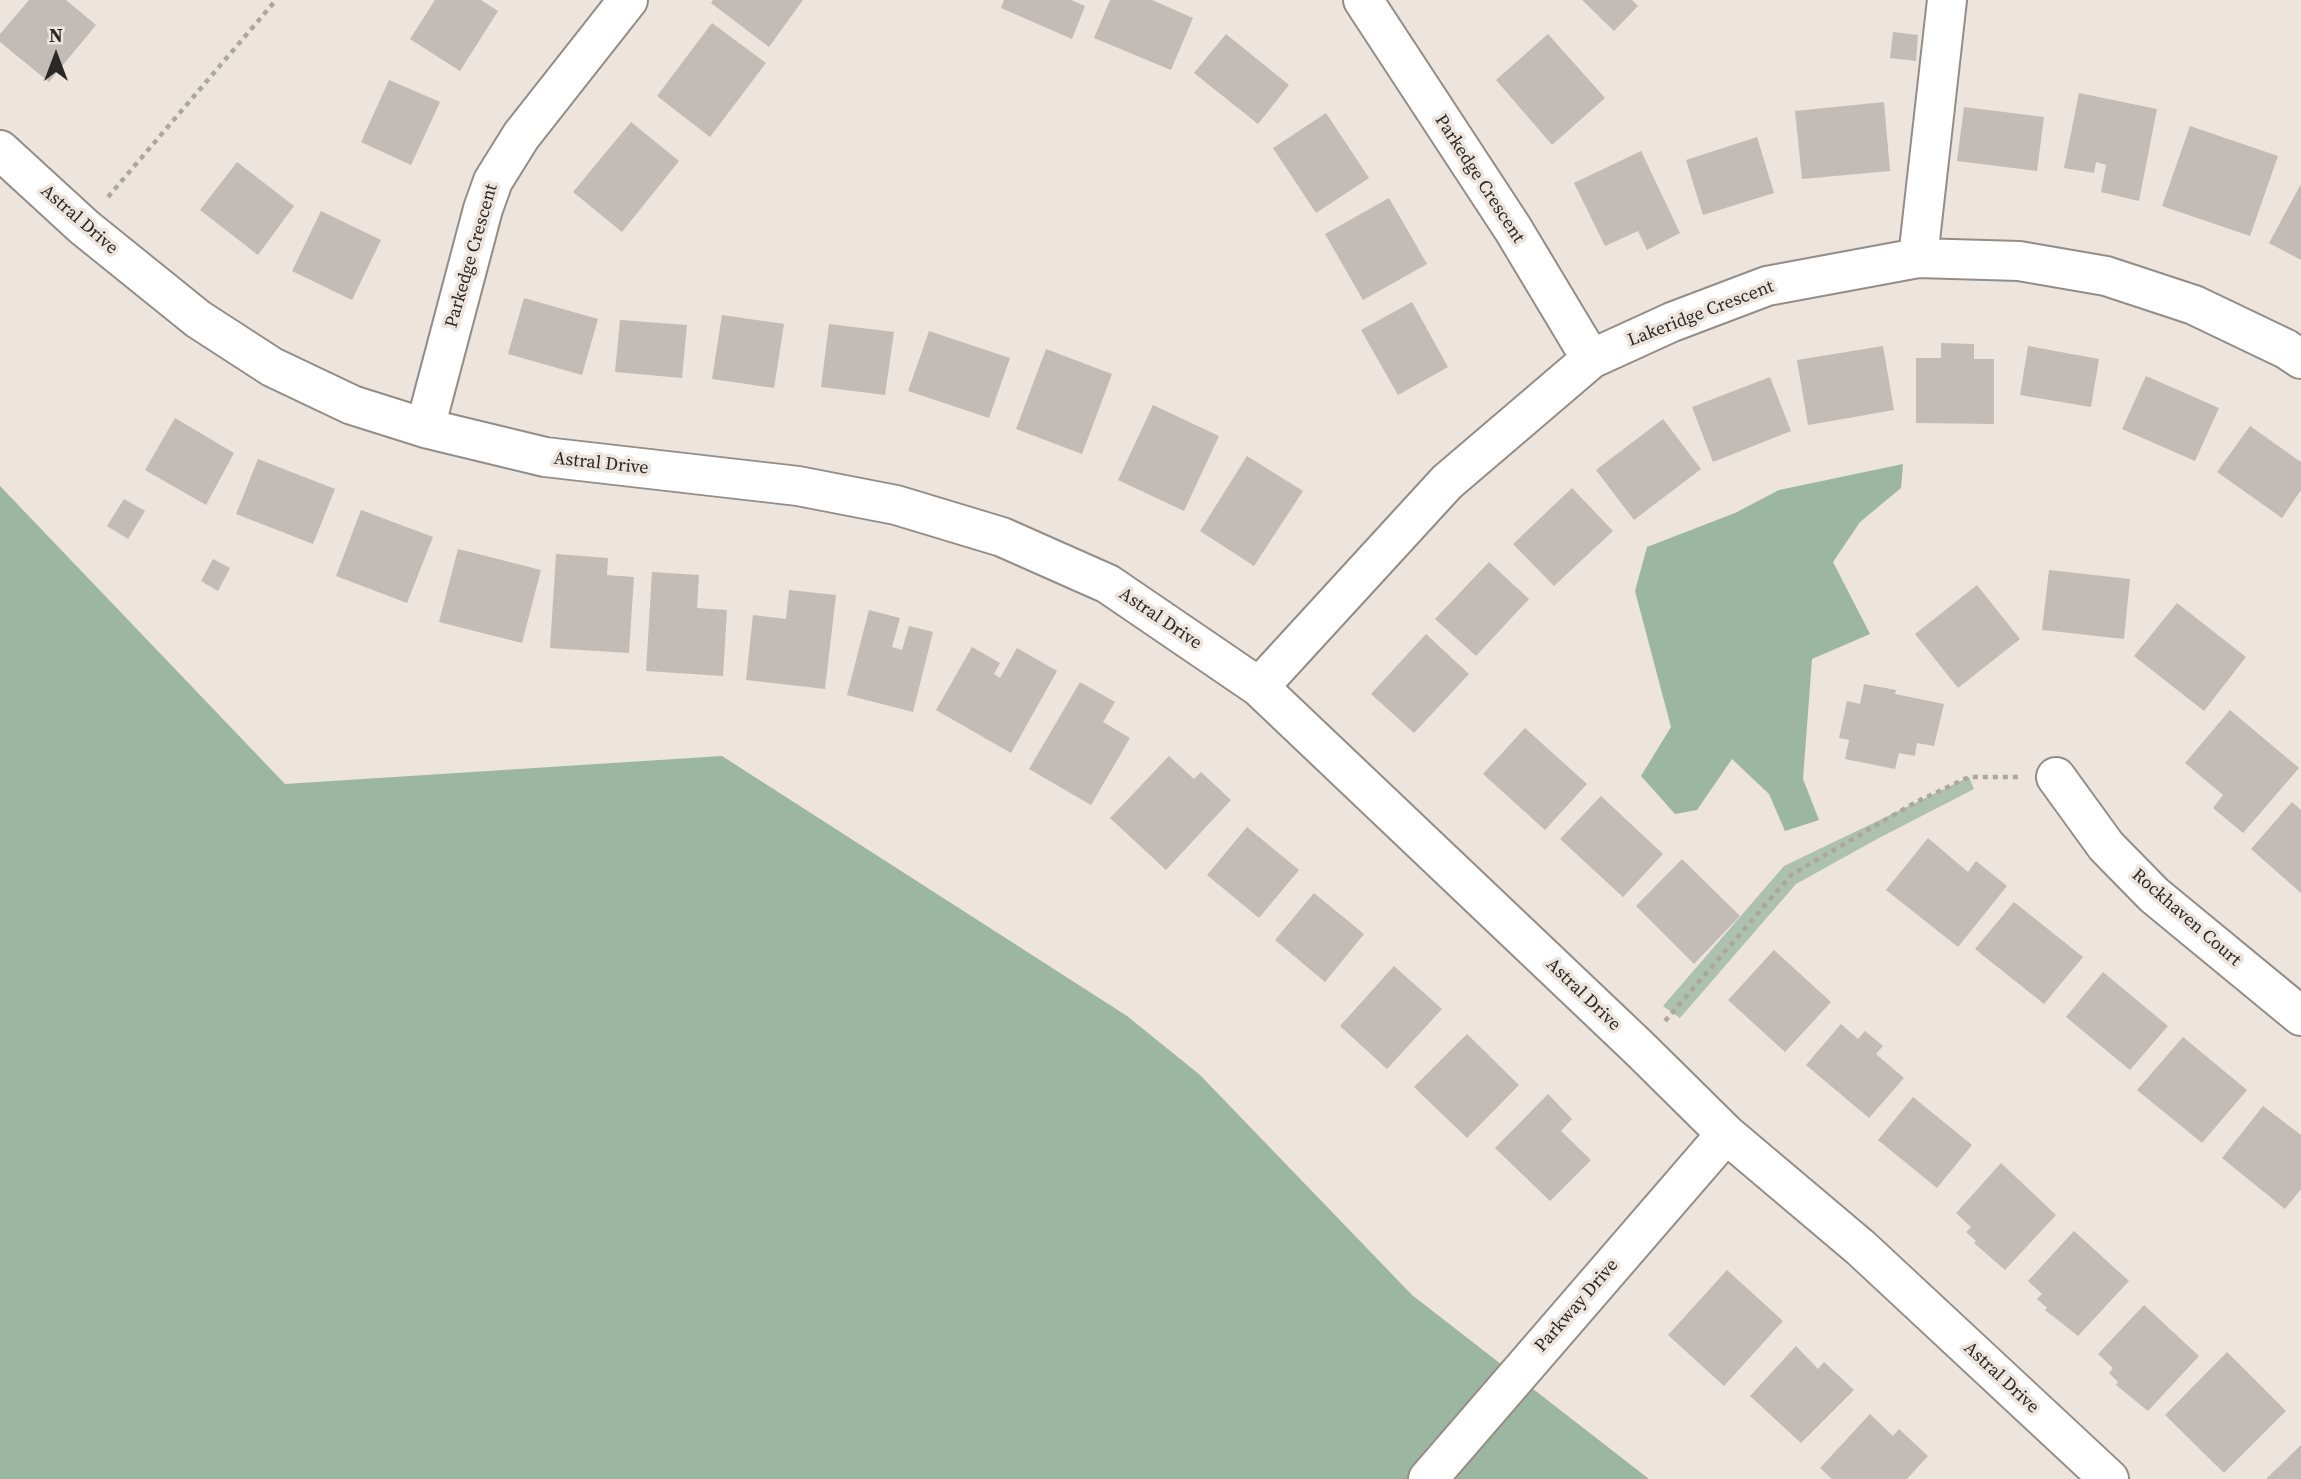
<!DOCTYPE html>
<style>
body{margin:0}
#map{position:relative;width:2301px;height:1479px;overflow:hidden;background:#ece4dd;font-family:"Source Serif 4",serif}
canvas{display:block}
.north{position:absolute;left:21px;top:21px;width:70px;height:70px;-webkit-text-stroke:5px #ece4dd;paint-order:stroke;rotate:0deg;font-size:19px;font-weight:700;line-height:28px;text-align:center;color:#2a2725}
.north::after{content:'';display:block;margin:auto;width:24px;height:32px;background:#2a2725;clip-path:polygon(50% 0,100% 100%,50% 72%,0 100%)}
</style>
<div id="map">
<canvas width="2301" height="1479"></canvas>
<div class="north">N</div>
</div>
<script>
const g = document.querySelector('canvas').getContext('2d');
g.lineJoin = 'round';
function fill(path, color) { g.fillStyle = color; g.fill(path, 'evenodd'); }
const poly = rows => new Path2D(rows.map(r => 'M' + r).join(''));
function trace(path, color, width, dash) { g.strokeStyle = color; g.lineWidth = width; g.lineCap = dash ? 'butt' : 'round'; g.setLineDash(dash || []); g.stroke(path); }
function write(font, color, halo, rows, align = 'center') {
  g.font = font + ' "Source Serif 4",serif'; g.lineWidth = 7; g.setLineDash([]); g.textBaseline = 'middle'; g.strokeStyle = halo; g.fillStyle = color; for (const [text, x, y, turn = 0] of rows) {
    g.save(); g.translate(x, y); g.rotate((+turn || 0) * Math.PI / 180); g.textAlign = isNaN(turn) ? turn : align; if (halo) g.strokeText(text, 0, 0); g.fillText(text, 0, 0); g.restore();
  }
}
const green = poly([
 [1969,777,1974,789,1879,838,1796,884,1680,1018,1663,1006,1784,866]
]);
const forest = poly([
 [1903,464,1901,488,1860,522,1833,562,1870,634,1812,659,1803,779,1819,820,1785,831,1769,794,1732,759,1697,810,1675,814,1641,776,1671,727,1635,591,1647,547,1735,513,1779,490],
 [0,486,285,784,722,756,1127,1016,1200,1075,1412,1295,1649,1479,0,1479]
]);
const building = poly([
 [29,0,66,0,96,25,49,82,0,42,0,34],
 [435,0,481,0,498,11,460,71,410,39],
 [713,0,803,0,769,47,711,3],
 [1004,0,1071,0,1085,6,1072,39,1001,8],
 [1110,0,1152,0,1193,18,1171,70,1094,38],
 [1582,0,1632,0,1638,6,1614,31],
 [712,23,766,63,710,137,657,96],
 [1893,32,1918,35,1916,61,1890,58],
 [1226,34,1289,85,1258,124,1194,73],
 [1548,34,1605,98,1552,145,1496,80],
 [389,80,440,102,411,165,361,142],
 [2079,93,2157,109,2139,201,2101,192,2106,165,2096,162,2094,173,2064,168],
 [1884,102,1890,171,1802,179,1795,111],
 [1964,107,2044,117,2037,171,1957,161],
 [1326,113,1369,178,1316,213,1273,148],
 [631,122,679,161,622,232,573,192],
 [2190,126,2278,156,2250,236,2162,206],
 [1757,137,1774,193,1703,215,1686,160],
 [1641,151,1680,233,1647,250,1638,231,1605,246,1574,183],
 [237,162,294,206,258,255,200,210],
 [2301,184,2301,260,2269,243],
 [1389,198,1427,264,1363,300,1325,234],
 [321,211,381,240,352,300,292,271],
 [524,298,598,319,582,375,508,354],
 [1412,302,1448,367,1398,395,1361,330],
 [722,315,784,324,774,388,712,379],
 [620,320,687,325,682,378,615,372],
 [829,324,894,332,885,395,821,387],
 [929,331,1010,358,989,418,908,391],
 [1941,343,1974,344,1974,359,1994,359,1994,424,1916,423,1916,358,1941,358],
 [1883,346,1894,410,1808,425,1797,360],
 [2028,346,2099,359,2091,407,2020,395],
 [1046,349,1112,374,1082,454,1016,429],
 [2146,376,2219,408,2195,461,2122,429],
 [1770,377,1791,431,1713,462,1692,407],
 [1153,405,1219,436,1184,511,1118,480],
 [175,418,234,453,206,505,145,470],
 [1663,419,1701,469,1634,520,1596,470],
 [2250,426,2301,462,2301,490,2282,518,2217,472],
 [1247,456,1303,491,1254,566,1200,531],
 [258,459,335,489,313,544,236,514],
 [1572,488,1613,531,1554,586,1513,544],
 [124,499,145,511,128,539,107,526],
 [361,510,433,537,407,603,336,576],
 [458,549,541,570,522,643,439,622],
 [556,554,608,558,607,575,634,577,629,653,550,648],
 [213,559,230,568,218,591,201,581],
 [1489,562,1529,599,1476,656,1435,619],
 [2049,570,2130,579,2124,639,2042,630],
 [652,572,699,575,697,608,727,610,723,676,646,671],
 [1977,585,2020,639,1958,688,1915,634],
 [789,590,836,595,825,689,746,680,753,615,786,619],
 [2177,603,2246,657,2204,711,2134,656],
 [869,610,900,618,892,647,902,650,909,626,933,632,913,712,847,695],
 [1426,634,1469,674,1414,733,1371,694],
 [972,647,1000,663,994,674,1000,678,1017,648,1057,671,1011,753,936,710],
 [1080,682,1115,702,1103,722,1130,738,1091,805,1029,769],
 [1864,684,1896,690,1895,694,1944,704,1934,746,1917,743,1915,756,1899,753,1895,769,1845,759,1849,740,1839,738,1847,701,1860,704],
 [2230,710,2299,768,2243,833,2213,808,2223,795,2185,763],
 [1525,728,1587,784,1545,830,1483,774],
 [1169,756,1194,779,1201,772,1231,800,1166,870,1110,818],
 [1601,796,1663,854,1623,897,1560,839],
 [2292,802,2301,810,2301,893,2251,849],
 [1247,827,1299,870,1259,918,1207,875],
 [1928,838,1968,872,1976,861,2007,886,1958,947,1886,890],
 [1682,859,1740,916,1694,964,1636,906],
 [1314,893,1364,934,1325,982,1275,940],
 [2014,902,2083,957,2044,1004,1975,949],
 [1774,950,1831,1002,1785,1052,1728,1000],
 [1394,966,1442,1009,1387,1069,1340,1026],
 [2103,972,2168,1026,2130,1070,2066,1017],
 [1841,1024,1858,1039,1865,1031,1883,1046,1876,1054,1904,1078,1869,1118,1806,1065],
 [1467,1034,1519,1085,1467,1138,1414,1087],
 [2183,1037,2247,1090,2202,1143,2137,1090],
 [1548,1094,1572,1119,1561,1131,1591,1160,1550,1201,1495,1148],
 [1913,1097,1972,1145,1937,1188,1878,1140],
 [2263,1106,2301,1135,2301,1189,2285,1209,2222,1158],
 [2001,1163,2056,1215,2005,1270,1974,1243,1976,1241,1966,1232,1971,1227,1956,1213],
 [2074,1231,2129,1281,2078,1336,2045,1310,2047,1308,2037,1299,2042,1294,2028,1281],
 [1727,1270,1783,1321,1724,1386,1668,1335],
 [2144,1305,2199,1356,2148,1411,2116,1385,2118,1382,2109,1373,2113,1368,2098,1354],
 [1796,1346,1818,1369,1824,1362,1854,1390,1801,1443,1750,1396],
 [2227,1352,2286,1411,2224,1473,2165,1415],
 [1870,1414,1893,1436,1899,1429,1928,1456,1907,1479,1832,1479,1820,1468],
 [2301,1445,2301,1479,2266,1479]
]);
const path = poly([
 [108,197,276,0],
 [1665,1021,1791,875,1916,802,1969,777,2020,777]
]);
const minor = poly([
 [1363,0,1513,229,1591,359],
 [0,150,84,227,198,319,272,367,352,405,425,428,545,457,798,486,896,505,1002,537,1108,584,1259,687,1640,1049,1726,1134,1861,1248,2109,1479],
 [1918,258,1947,0],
 [425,428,483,209,493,181,521,136,628,0],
 [1259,687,1447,482,1591,359,1672,322,1767,286,1918,258,2019,261,2106,276,2194,305,2286,349,2301,359],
 [2056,777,2106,846,2154,895,2301,1016],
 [1428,1479,1726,1134]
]);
const streetNames = [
 ["Parkedge Crescent",1479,179,57],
 ["Astral Drive",79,220,41],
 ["Parkedge Crescent",472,256,-74],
 ["Lakeridge Crescent",1701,314,-21],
 ["Astral Drive",601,464,6],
 ["Astral Drive",1160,619,34],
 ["Rockhaven Court",2186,918,41],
 ["Astral Drive",1583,995,44],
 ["Parkway Drive",1577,1306,-49],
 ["Astral Drive",2001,1378,43]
];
fill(green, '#adc1b1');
fill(forest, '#9bb6a1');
fill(building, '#c3bbb5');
trace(minor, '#948d87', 42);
trace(path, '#aca6a1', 4.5, [5, 5]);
trace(minor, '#fff', 38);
write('18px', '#2a2725', '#ece4dd', streetNames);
</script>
